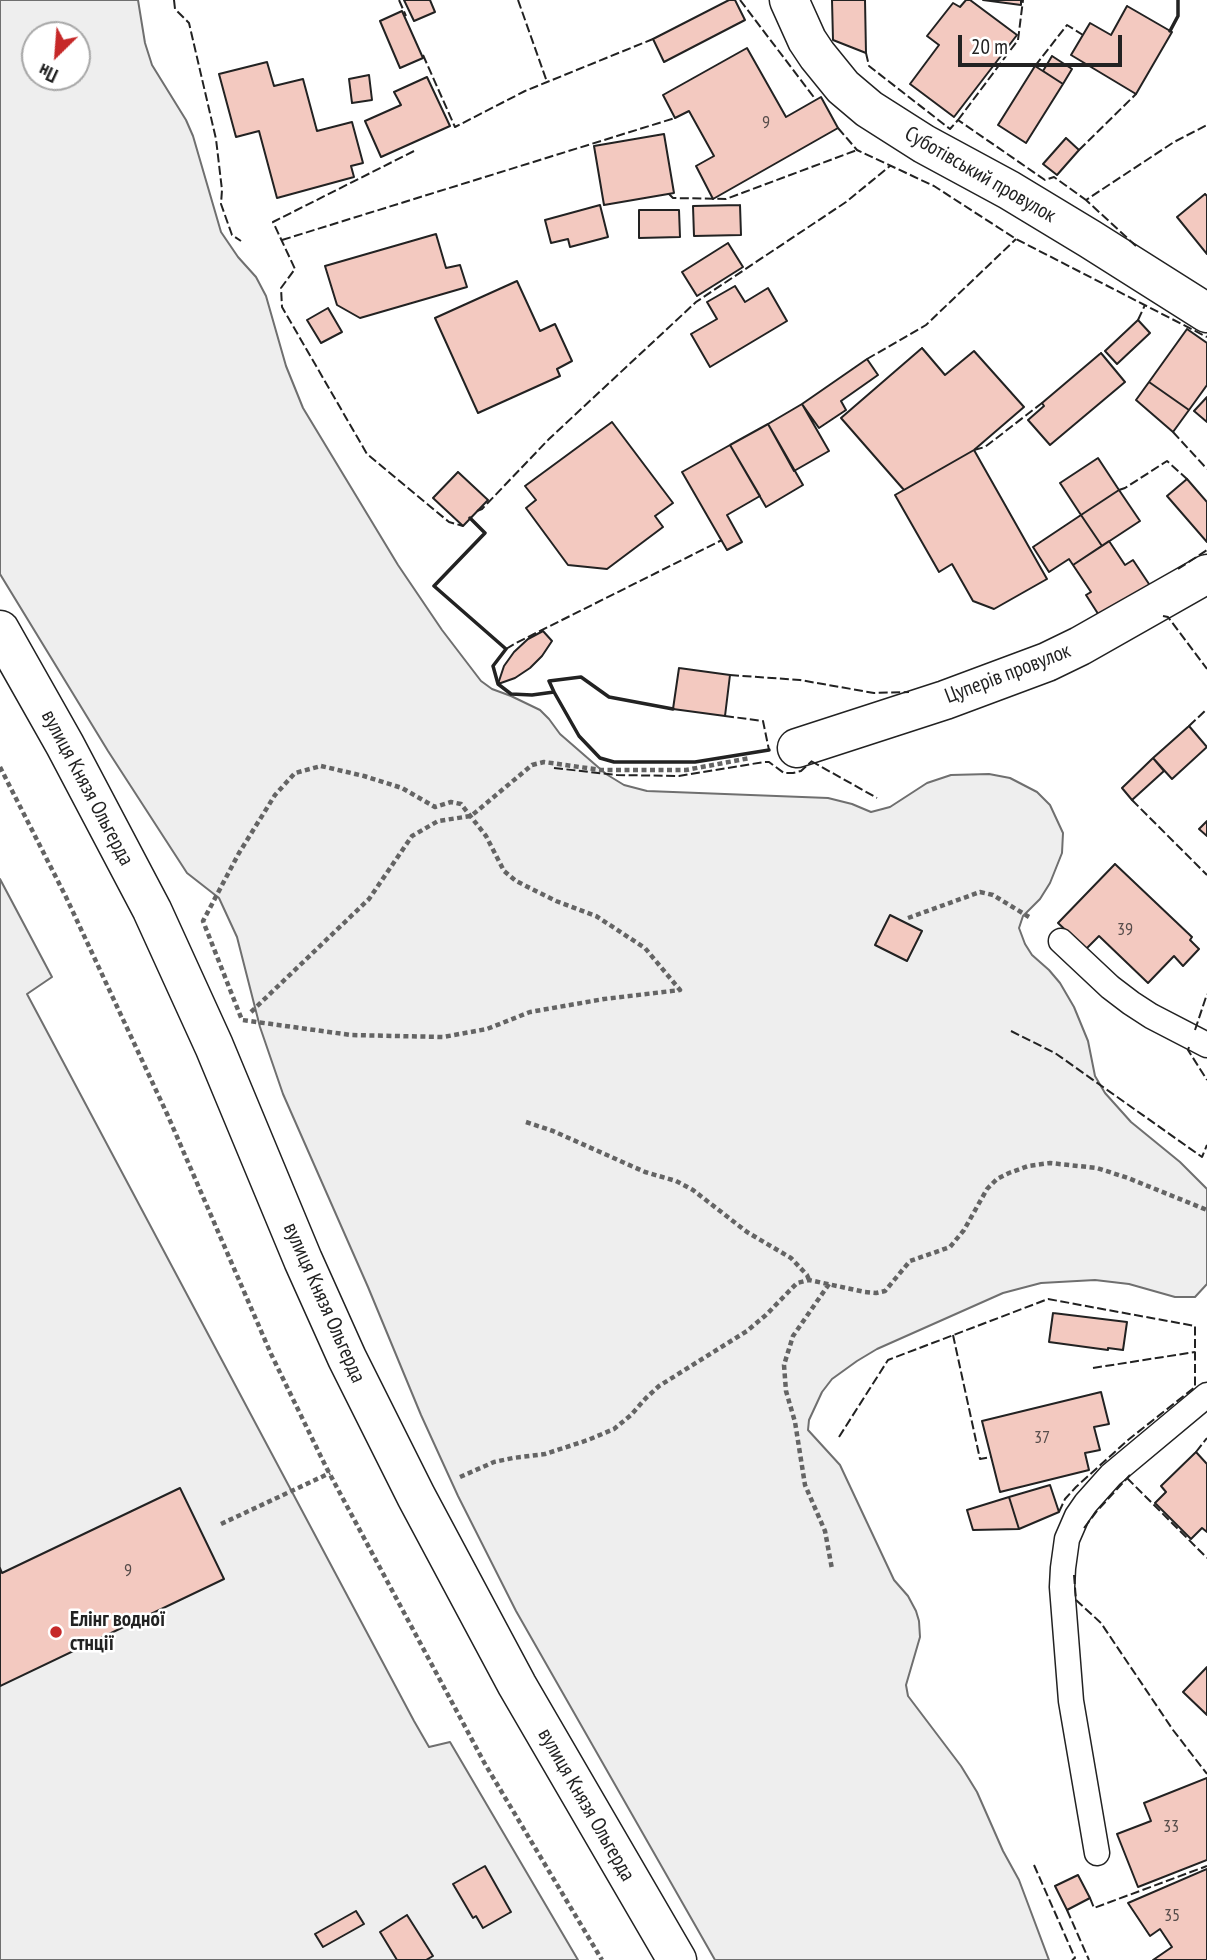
<!DOCTYPE html>
<meta charset="utf-8">
<style>
body{margin:0}
#map{position:relative;width:1207px;height:1960px;overflow:hidden;background:#fff;font-family:"PT Sans Narrow",sans-serif}
canvas{display:block}
.north{position:absolute;left:21px;top:21px;width:70px;height:70px;box-sizing:border-box;background:#fff;border:2px solid #a7a7a7;border-radius:50%;rotate:205deg;font-size:19px;font-weight:700;line-height:28px;text-align:center;color:#222}
.north::after{content:'';display:block;margin:auto;width:24px;height:32px;background:#c62828;clip-path:polygon(50% 0,100% 100%,50% 72%,0 100%)}
.scale{position:absolute;left:958px;top:35px;width:164px;height:32px;box-sizing:border-box;border:4px solid #222;border-top:0;padding-left:9px;font-size:21px;line-height:24px;white-space:nowrap;color:#222;-webkit-text-stroke:5px #fff;paint-order:stroke}
</style>
<div id="map">
<canvas width="1207" height="1960"></canvas>
<div class="north">Пн</div>
<div class="scale">20 m</div>
</div>
<script>
const g = document.querySelector('canvas').getContext('2d');
g.lineJoin = 'round';
function fill(path, color) { g.fillStyle = color; g.fill(path, 'evenodd'); }
const poly = rows => new Path2D(rows.map(r => 'M' + r).join(''));
function trace(path, color, width, dash) { g.strokeStyle = color; g.lineWidth = width; g.lineCap = dash ? 'butt' : 'round'; g.setLineDash(dash || []); g.stroke(path); }
function write(font, color, halo, rows, align = 'center') {
  g.font = font + ' "PT Sans Narrow",sans-serif'; g.lineWidth = 5; g.setLineDash([]); g.textBaseline = 'middle'; g.strokeStyle = halo; g.fillStyle = color; for (const [text, x, y, turn = 0] of rows) {
    g.save(); g.translate(x, y); g.rotate((+turn || 0) * Math.PI / 180); g.textAlign = isNaN(turn) ? turn : align; if (halo) g.strokeText(text, 0, 0); g.fillText(text, 0, 0); g.restore();
  }
}
const green = poly([
 [0,0,138,0,145,43,152,65,186,120,193,136,221,232,238,257,256,277,266,296,286,366,303,408,398,565,442,630,481,681,492,689,511,696,540,710,549,719,560,734,606,774,624,785,647,791,828,798,852,804,871,812,890,807,927,783,951,775,989,774,1010,778,1037,792,1050,805,1063,833,1062,853,1050,883,1040,899,1023,916,1019,928,1025,944,1032,955,1049,970,1060,983,1074,1007,1088,1041,1095,1076,1105,1093,1131,1122,1180,1162,1207,1189,1207,1284,1195,1297,1175,1297,1129,1284,1095,1280,1041,1283,1003,1293,877,1349,857,1361,832,1379,822,1392,809,1420,808,1430,840,1465,894,1580,908,1596,916,1611,919,1621,920,1637,906,1685,908,1696,961,1766,977,1792,1003,1851,1019,1880,1049,1960,715,1960,516,1611,458,1496,421,1415,368,1287,283,1094,260,1027,237,937,219,898,187,873,108,751,0,574,0,0],
 [35,35,77,35,77,77,35,77,35,35],
 [0,879,52,977,27,994,414,1721,429,1747,450,1742,578,1960,0,1960,0,879]
]);
const building = poly([
 [404,0,430,0,435,12,414,21,404,0],
 [729,0,735,0,745,20,664,62,653,39,729,0],
 [832,0,865,0,866,53,833,40,832,0],
 [966,0,970,0,1017,35,954,117,910,84,939,45,927,36,953,3,960,7,966,0],
 [983,0,1021,0,1021,5,983,0],
 [1127,6,1172,32,1136,94,1071,55,1090,23,1111,35,1127,6],
 [402,11,423,58,400,68,380,21,402,11],
 [747,48,786,117,821,97,838,128,713,199,696,166,714,156,689,111,675,118,663,95,747,48],
 [1052,56,1072,69,1063,84,1043,71,1052,56],
 [267,62,274,86,303,79,317,131,352,122,363,163,351,166,354,177,277,198,259,131,236,137,219,74,267,62],
 [1035,66,1063,84,1026,143,998,125,1035,66],
 [369,75,372,100,352,103,349,79,369,75],
 [427,77,450,126,381,157,365,121,401,105,394,92,427,77],
 [664,134,674,193,604,205,594,146,664,134],
 [1066,138,1079,150,1057,175,1043,164,1066,138],
 [1205,194,1207,196,1207,254,1177,217,1205,194],
 [600,205,608,237,570,247,568,239,551,243,545,220,600,205],
 [740,205,741,235,694,236,693,206,740,205],
 [639,210,679,210,680,237,639,238,639,210],
 [436,234,446,268,460,265,467,287,360,318,337,305,325,266,436,234],
 [728,243,743,267,697,296,682,272,728,243],
 [517,281,540,331,555,324,572,361,557,369,560,376,478,413,435,318,517,281],
 [735,286,745,302,768,288,787,321,710,367,691,334,717,319,707,302,735,286],
 [328,308,342,332,321,343,307,320,328,308],
 [1138,320,1150,333,1117,364,1105,351,1138,320],
 [1187,329,1207,343,1207,385,1189,410,1149,382,1187,329],
 [922,348,945,375,974,351,1024,407,974,450,904,490,841,418,922,348],
 [1101,353,1125,382,1050,445,1028,420,1044,406,1042,403,1101,353],
 [867,359,878,375,841,401,846,410,819,428,802,404,867,359],
 [1149,382,1189,410,1173,432,1136,400,1149,382],
 [1207,397,1207,422,1194,411,1207,397],
 [802,404,829,451,794,471,768,424,802,404],
 [612,422,673,503,655,516,663,527,607,569,568,565,526,508,536,500,525,486,612,422],
 [768,424,803,485,766,507,730,445,768,424],
 [730,445,760,496,727,515,742,542,727,550,682,472,730,445],
 [974,450,1047,579,994,609,973,601,952,564,939,572,895,495,974,450],
 [1098,458,1119,490,1081,515,1060,483,1098,458],
 [458,472,488,500,463,526,433,498,458,472],
 [1187,479,1207,502,1207,542,1167,496,1187,479],
 [1119,490,1140,521,1102,546,1081,515,1119,490],
 [1081,515,1102,546,1073,565,1069,559,1049,572,1033,547,1081,515],
 [1109,541,1125,565,1133,560,1151,587,1102,620,1086,595,1091,592,1073,565,1109,541],
 [543,631,552,641,542,656,530,668,515,678,498,684,504,666,514,652,528,639,543,631],
 [679,668,730,675,725,716,673,709,679,668],
 [1189,726,1207,747,1172,779,1153,758,1189,726],
 [1153,758,1164,771,1132,800,1122,788,1153,758],
 [1207,821,1207,836,1199,829,1207,821],
 [1115,864,1192,937,1190,940,1199,949,1183,966,1174,956,1148,983,1099,936,1086,949,1058,923,1115,864],
 [890,915,922,931,907,961,875,945,890,915],
 [1053,1313,1127,1322,1123,1350,1108,1348,1108,1350,1049,1342,1053,1313],
 [1101,1392,1109,1424,1094,1427,1100,1450,1085,1453,1089,1470,1000,1492,982,1421,1101,1392],
 [1196,1452,1207,1464,1207,1532,1202,1528,1191,1539,1155,1503,1166,1492,1161,1486,1196,1452],
 [1050,1485,1059,1512,1019,1529,1009,1497,1050,1485],
 [180,1488,224,1579,0,1686,0,1568,2,1573,180,1488],
 [1009,1497,1019,1529,973,1530,967,1510,1009,1497],
 [1207,1667,1207,1715,1183,1692,1207,1667],
 [1207,1778,1207,1860,1138,1887,1117,1834,1151,1821,1144,1803,1207,1778],
 [485,1866,511,1912,483,1928,476,1916,473,1918,453,1884,485,1866],
 [1207,1869,1207,1960,1153,1960,1172,1947,1160,1929,1150,1936,1128,1903,1207,1869],
 [1078,1875,1090,1898,1067,1910,1055,1886,1078,1875],
 [356,1911,364,1924,323,1947,315,1934,356,1911],
 [407,1915,433,1956,426,1960,397,1960,380,1932,407,1915]
]);
const path = poly([
 [321,766,364,776,402,788,435,807,451,802,461,804,486,836,504,871,516,881,556,901,596,916,645,948,680,990,604,999,530,1012,487,1029,443,1037,351,1035,242,1020,203,921,239,853,275,795,295,773,321,766],
 [0,767,66,897,168,1116,271,1354,326,1467,485,1764,602,1960],
 [908,918,980,892,993,895,1029,917],
 [251,1012,369,899,412,836,438,821,471,816,532,765,544,762,601,770,686,770,750,758],
 [526,1122,553,1131,645,1172,676,1181,693,1190,747,1232,791,1258,807,1275,809,1280],
 [829,1284,793,1336,784,1365,786,1391,795,1422,805,1485,825,1531,832,1569],
 [460,1477,494,1462,513,1458,545,1454,588,1440,614,1429,631,1415,646,1398,659,1386,747,1331,766,1315,797,1283,809,1280,865,1292,876,1293,885,1291,910,1261,950,1247,964,1230,987,1189,997,1179,1009,1173,1028,1166,1050,1163,1097,1168,1128,1178,1207,1210],
 [221,1524,330,1473]
]);
const service = poly([
 [1061,941,1110,987,1131,1003,1151,1016,1207,1045],
 [1097,1853,1071,1701,1062,1587,1063,1568,1067,1539,1077,1516,1086,1503,1111,1475,1207,1395]
]);
const minor = poly([
 [789,0,807,40,817,55,843,87,869,109,924,144,1009,190,1090,239,1207,313],
 [0,630,65,745,152,910,214,1046,303,1260,347,1358,416,1496,517,1685,677,1960],
 [797,748,945,700,1047,662,1080,646,1207,574]
]);
const fence = poly([
 [174,0,175,9,189,23,216,139,222,190,221,204,232,235,241,241],
 [399,0,406,16],
 [518,0,547,82],
 [740,0,816,100],
 [866,53,869,66,950,129,958,120,1045,180,1054,177,1086,200],
 [423,55,455,127,525,91,653,39],
 [1035,66,1067,25,1083,35],
 [958,120,1018,40,1023,0],
 [838,128,857,150,934,186,1016,239,1207,337],
 [1079,150,1136,94],
 [414,151,273,222,295,269,281,288,282,307,367,454,449,522,463,526],
 [669,194,673,198,726,199,857,150],
 [282,240,675,118],
 [1136,246,1086,200,1174,142,1207,125],
 [1138,320,1145,305],
 [867,359,926,325,1016,239],
 [1173,432,1207,469],
 [974,450,985,447,1042,403],
 [1119,490,1125,488,1167,461,1187,479],
 [477,511,482,509,549,439,696,302,846,202,890,166],
 [1178,569,1207,550],
 [1163,616,1168,617,1207,669],
 [506,649,516,643,722,540],
 [730,675,800,680,874,693,909,692],
 [725,716,763,721,769,750],
 [1189,726,1207,709],
 [811,761,877,798],
 [554,768,617,775,679,776,764,762,769,762,784,773,793,773,801,771,812,761],
 [1132,800,1207,875],
 [1195,1030,1207,994],
 [1011,1031,1055,1053,1202,1157,1207,1145],
 [1189,1047,1188,1050,1207,1080],
 [953,1335,980,1459,991,1457],
 [1093,1368,1195,1352],
 [839,1437,888,1360,1048,1299,1195,1326,1195,1387,1128,1440,1076,1487,1065,1499,1059,1512],
 [1196,1452,1207,1438],
 [1127,1478,1207,1558],
 [1084,1528,1097,1511,1130,1475],
 [1074,1575,1076,1600,1101,1623,1173,1730,1207,1774],
 [1034,1865,1075,1958,1072,1960],
 [1090,1898,1094,1908,1207,1866],
 [1067,1910,1089,1960]
]);
const wall = poly([
 [1170,31,1178,16,1178,0],
 [470,518,485,533,434,586,506,649,493,666,498,684,511,694,532,695,554,692,579,736,600,758,614,762,695,762,769,750],
 [554,692,549,681,581,677,609,697,673,709]
]);
const markers = [
 [56,1632,7,"#c62828"]
];
const numberNames = [
 ["9",766,123],
 ["39",1125,930],
 ["37",1042,1438],
 ["9",128,1571],
 ["33",1171,1827],
 ["35",1172,1916]
];
const streetNames = [
 ["Суботівський провулок",980,175,30],
 ["Цуперів провулок",1008,674,-21],
 ["вулиця Князя Ольгерда",87,788,62],
 ["вулиця Князя Ольгерда",324,1303,66],
 ["вулиця Князя Ольгерда",586,1805,60]
];
const poiNames = [
 ["Елінг водної",70,1620],
 ["стнції",70,1644]
];
fill(green, '#eee');
trace(green, '#6f6f6f', 2);
fill(building, '#f3c9c0');
trace(building, '#222', 2);
trace(service, '#222', 27);
trace(minor, '#222', 41);
trace(path, '#646464', 4.5, [5, 3.5]);
trace(service, '#fff', 24);
trace(minor, '#fff', 38);
trace(fence, '#222', 2, [9, 3.5]);
trace(wall, '#222', 3.5);
for (const [x, y, r, color] of markers) { const dot = new Path2D(); dot.arc(x, y, r, 0, 2 * Math.PI); g.fillStyle = color; g.fill(dot); trace(dot, '#fff', 2.5); }
write('18px', '#564c4a', null, numberNames);
write('21px', '#222', '#fff', streetNames);
write('bold 21px', '#222', '#fff', poiNames, 'left');
</script>
